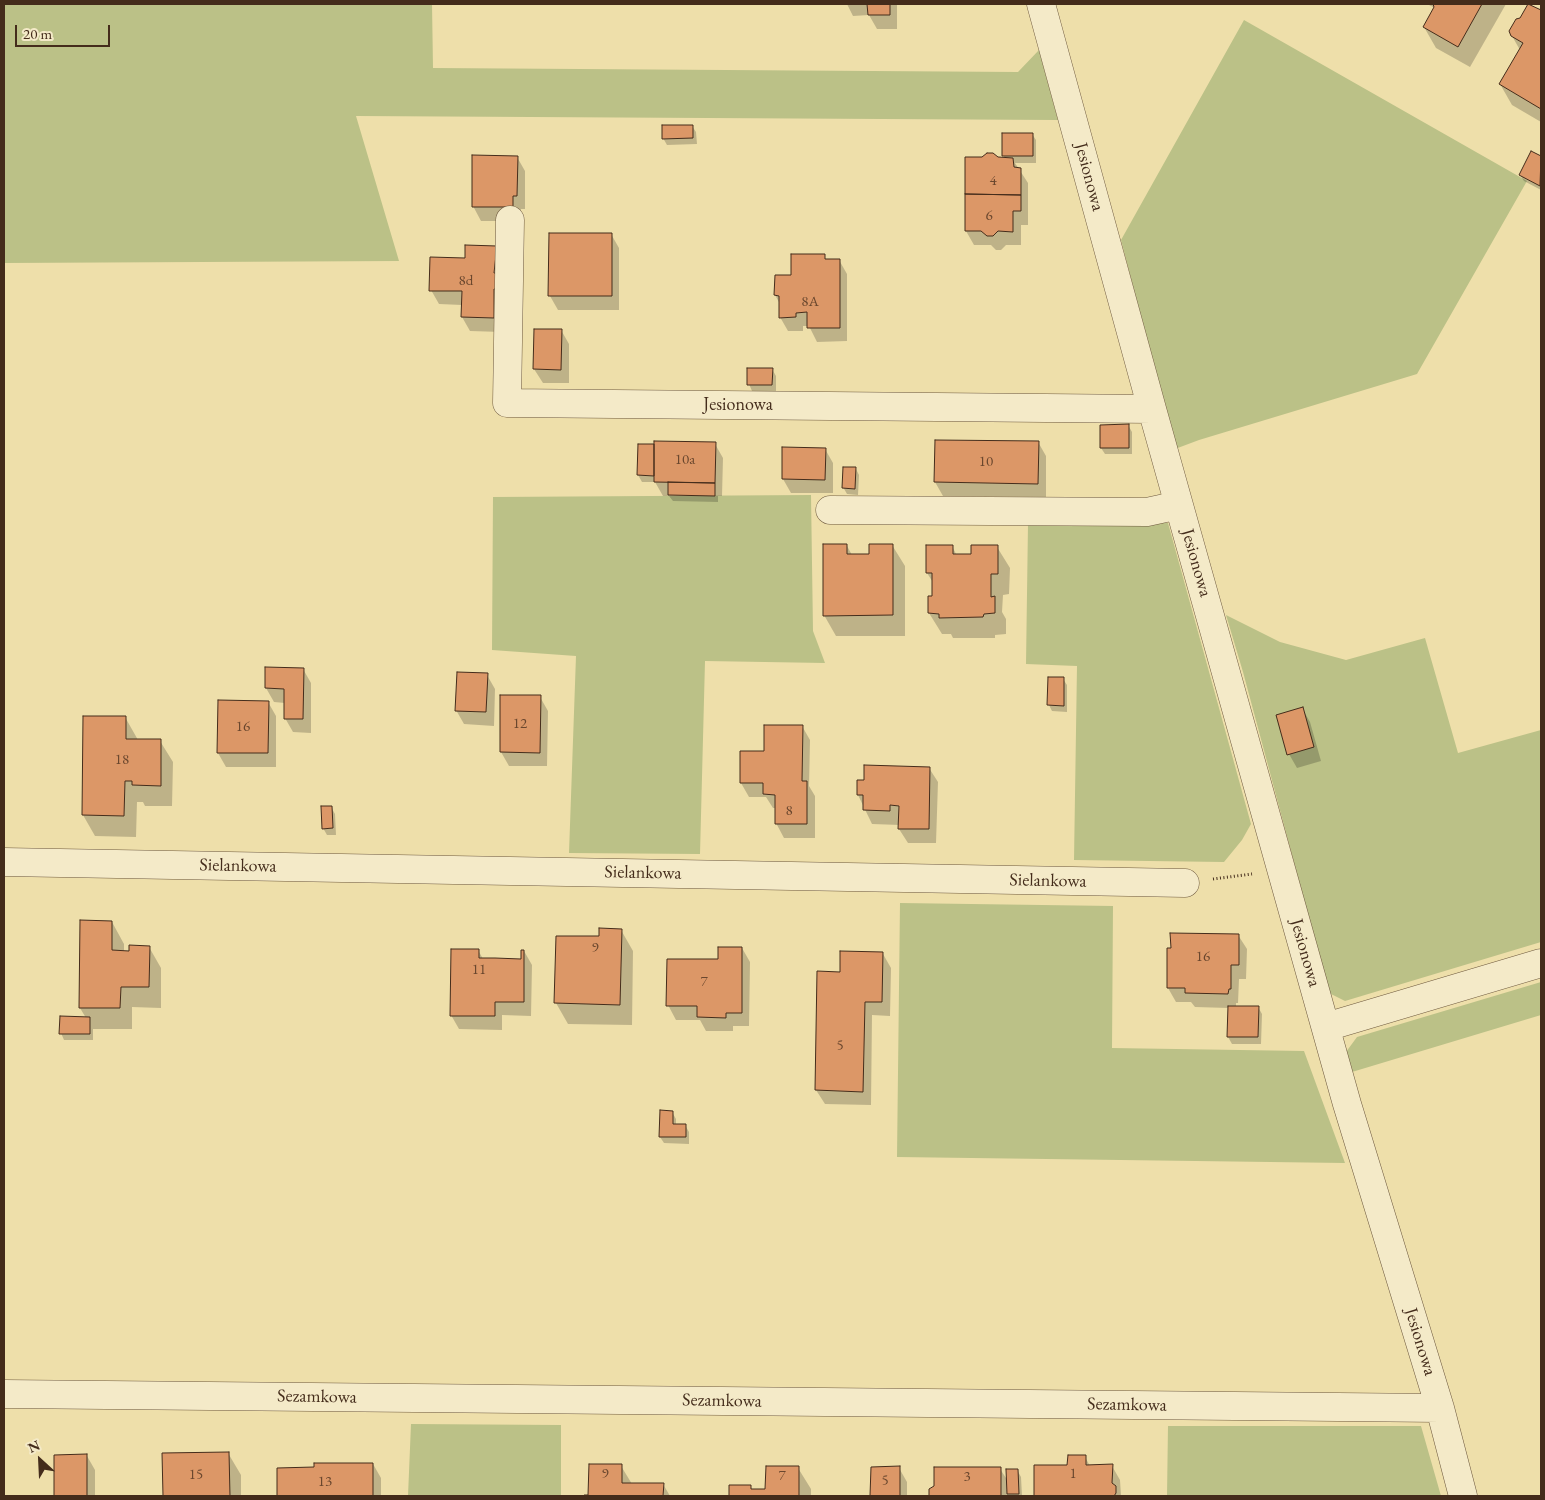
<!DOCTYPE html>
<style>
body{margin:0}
#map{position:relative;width:1545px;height:1500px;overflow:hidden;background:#eedfaa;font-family:"EB Garamond",serif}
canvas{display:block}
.frame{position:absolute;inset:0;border:5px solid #442c1b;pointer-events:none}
.north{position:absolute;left:15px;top:1435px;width:50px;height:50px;-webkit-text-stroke:4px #f4eac8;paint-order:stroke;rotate:335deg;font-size:14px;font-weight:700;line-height:20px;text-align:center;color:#442c1b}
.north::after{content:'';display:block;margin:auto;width:18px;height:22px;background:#442c1b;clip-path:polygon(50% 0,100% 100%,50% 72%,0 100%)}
.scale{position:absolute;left:15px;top:25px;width:95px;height:22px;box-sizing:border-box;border:2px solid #442c1b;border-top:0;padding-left:6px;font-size:15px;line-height:18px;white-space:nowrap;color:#442c1b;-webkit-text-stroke:4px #f4eac8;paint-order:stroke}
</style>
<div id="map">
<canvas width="1545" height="1500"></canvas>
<div class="frame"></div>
<div class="north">N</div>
<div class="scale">20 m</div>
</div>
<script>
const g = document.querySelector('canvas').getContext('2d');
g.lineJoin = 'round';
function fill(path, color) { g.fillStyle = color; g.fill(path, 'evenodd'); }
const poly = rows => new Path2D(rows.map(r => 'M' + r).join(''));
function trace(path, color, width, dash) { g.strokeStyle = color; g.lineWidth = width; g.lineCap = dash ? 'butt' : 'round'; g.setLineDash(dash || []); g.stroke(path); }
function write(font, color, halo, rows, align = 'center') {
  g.font = font + ' "EB Garamond",serif'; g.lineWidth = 4; g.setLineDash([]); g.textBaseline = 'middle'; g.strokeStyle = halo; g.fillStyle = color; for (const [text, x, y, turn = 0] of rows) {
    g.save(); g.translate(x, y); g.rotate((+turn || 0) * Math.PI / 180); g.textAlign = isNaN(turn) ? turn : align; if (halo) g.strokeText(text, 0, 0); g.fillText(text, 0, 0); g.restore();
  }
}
const green = poly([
 [4,4,432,4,433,68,1018,72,1039,50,1058,120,356,116,399,261,4,263],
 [1244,20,1527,181,1417,374,1199,440,1175,449,1121,240],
 [811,495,813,631,825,663,705,661,700,854,569,853,576,656,492,650,493,497],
 [1168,523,1251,824,1242,840,1224,862,1074,860,1077,666,1026,664,1028,524],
 [1226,615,1280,642,1346,660,1425,638,1458,753,1541,730,1541,942,1345,1001,1329,993,1243,672],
 [900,903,1113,906,1112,1048,1304,1051,1345,1163,897,1157],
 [1541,982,1541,1015,1352,1072,1346,1052,1357,1037],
 [411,1424,561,1425,561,1496,408,1496],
 [1168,1426,1421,1426,1441,1496,1167,1496]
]);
const shadow = poly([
 [847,4,897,4,897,29,877,29,869,15,853,16],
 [1427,4,1506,4,1470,67,1436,48,1424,27,1435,8],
 [1530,4,1541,11,1541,122,1512,105,1500,84,1520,50,1512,36],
 [692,126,696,132,697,144,667,145,663,138],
 [1003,134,1032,134,1036,140,1036,163,1015,163,1028,183,1028,225,1021,225,1021,245,1006,245,1001,250,996,250,991,245,974,245,966,231,997,159,1005,159,1004,156],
 [1532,153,1541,158,1541,190,1524,181,1520,175],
 [517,157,525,171,525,209,521,209,521,221,481,221,473,206],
 [611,234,619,248,619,310,558,310,550,296],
 [496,247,502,332,470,331,462,317,462,305,439,304,431,290],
 [824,256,826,260,839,260,847,274,847,341,817,342,809,326,803,326,803,331,788,331,780,317,780,304,775,295,792,277],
 [535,330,561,330,569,344,569,383,543,383,534,369],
 [772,369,776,376,776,391,752,391,749,384],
 [1128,425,1132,432,1132,454,1105,454,1101,448],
 [936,442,1038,442,1046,456,1046,497,943,496,935,482],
 [715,444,723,458,722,496,718,496,718,502,673,501,669,496,663,496,655,482,642,482,638,475,639,445],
 [825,449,833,463,833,493,791,493,783,479],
 [856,469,859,475,858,495,847,494,843,487],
 [892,545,905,566,905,636,836,636,824,615,847,546,852,555,870,555],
 [952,546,957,556,973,556,997,547,1010,568,1009,594,1003,595,1002,612,1006,619,1006,634,995,635,995,638,953,638,951,634,942,634,929,613,934,597,934,584,927,573],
 [303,669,311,683,311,733,293,732,285,718,285,703,274,702,266,688],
 [487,675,495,689,494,726,464,724,456,710],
 [1063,679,1067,685,1067,712,1052,711,1049,705],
 [502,696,540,697,548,711,547,766,509,766,501,752],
 [268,702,276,716,276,767,226,767,218,753],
 [1302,708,1310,722,1321,761,1297,768,1289,754],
 [125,717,138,740,160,741,173,762,172,806,145,806,143,802,137,802,136,837,95,836,83,815],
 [802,726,810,740,809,786,815,796,815,838,784,838,776,823,777,808,773,808,766,797,749,797,741,783,741,752,765,752],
 [929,768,938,782,936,843,908,843,899,829,900,825,872,824,858,795,859,781],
 [331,807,335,814,336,835,327,835,323,828],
 [112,922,124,944,124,952,149,947,161,968,161,1008,132,1007,132,1029,93,1029,93,1040,64,1040,61,1033,86,1018,80,1008],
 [621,930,633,951,632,1025,568,1024,556,1003,557,937,600,938],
 [1238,935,1247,949,1246,979,1239,979,1238,1003,1236,1003,1236,1007,1258,1007,1262,1014,1261,1044,1232,1044,1228,1037,1229,1008,1195,1007,1191,1002,1176,1002,1168,988],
 [742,948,750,962,749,1026,733,1026,733,1031,706,1031,700,1020,676,1020,668,1005,720,960],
 [478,950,483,959,522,960,524,951,532,965,531,1016,502,1015,502,1030,459,1029,451,1015],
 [883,954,891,968,890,1016,872,1015,871,1105,825,1104,816,1090,841,973],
 [672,1112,676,1119,676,1125,685,1125,689,1132,689,1144,664,1143,660,1137],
 [228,1453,241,1475,241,1496,164,1496,164,1454],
 [55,1456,87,1456,95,1470,95,1496,56,1496],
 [1085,1457,1090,1466,1112,1466,1120,1480,1121,1496,1035,1496,1036,1467,1068,1466],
 [373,1464,381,1478,381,1496,278,1496,278,1469,315,1469],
 [590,1465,621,1466,632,1484,663,1484,670,1496,585,1496,590,1496],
 [798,1468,811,1489,811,1496,730,1496,730,1486,750,1486,752,1490,767,1490],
 [872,1468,899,1468,907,1482,907,1496,872,1496],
 [1000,1469,1008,1481,1017,1470,1021,1477,1022,1496,931,1496,931,1489],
 [842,1495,857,1495,858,1496,842,1496]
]);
const building = poly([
 [867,4,890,4,890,15,868,15,867,4],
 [1433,4,1482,4,1458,47,1423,27,1434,7,1433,4],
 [1528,4,1541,10,1541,109,1499,84,1523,43,1511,36,1509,31,1516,19,1520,18,1528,4],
 [662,125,693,125,693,138,662,139,662,125],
 [1002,133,1033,133,1033,156,1002,156,1002,133],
 [1531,151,1541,156,1540,186,1519,175,1531,151],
 [987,153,993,153,998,157,1013,158,1014,167,1021,168,1021,195,965,194,965,157,982,157,987,153],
 [472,155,518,156,517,196,513,196,513,207,472,207,472,155],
 [965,194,1021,195,1021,211,1013,211,1013,232,998,231,993,236,987,236,981,231,965,231,965,194],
 [549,233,612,233,612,296,548,296,549,233],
 [465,245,497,246,494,273,502,273,501,289,494,289,494,318,461,317,462,291,429,291,430,257,465,258,465,245],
 [791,254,825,254,825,259,840,259,840,328,807,328,807,312,796,313,796,317,779,318,779,296,774,295,775,275,791,275,791,254],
 [534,329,562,329,561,370,533,369,534,329],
 [747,368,773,368,772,385,747,385,747,368],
 [1129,424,1129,448,1100,448,1100,425,1129,424],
 [935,440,1039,441,1038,484,934,482,935,440],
 [654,441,716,442,715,483,654,482,654,441],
 [638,444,654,444,654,476,637,475,638,444],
 [782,447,826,448,825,480,782,479,782,447],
 [843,467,856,467,855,489,842,488,843,467],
 [668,482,715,483,715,496,668,495,668,482],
 [823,544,847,544,847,554,869,554,869,544,893,544,893,615,823,616,823,544],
 [926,545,953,545,953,554,971,554,971,545,998,545,998,574,991,574,991,597,995,596,995,613,984,614,983,617,939,618,939,614,928,613,928,596,932,596,932,573,926,573,926,545],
 [265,667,304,668,303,719,284,719,284,689,265,688,265,667],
 [457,672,488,673,486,712,455,711,457,672],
 [1048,677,1064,677,1064,706,1047,705,1048,677],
 [500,695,541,695,540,753,500,752,500,695],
 [218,700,269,701,268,753,217,753,218,700],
 [1303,707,1314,747,1287,755,1276,715,1303,707],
 [83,716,126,716,126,739,161,739,161,786,132,785,132,781,125,781,124,816,82,815,83,716],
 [764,725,803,725,802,781,807,781,807,824,775,824,775,795,763,794,763,783,740,783,740,751,764,751,764,725],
 [864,765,930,767,929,829,898,829,899,806,890,805,890,811,863,810,863,795,857,795,857,780,864,780,864,765],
 [321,806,332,806,333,828,322,829,321,806],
 [80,920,112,921,112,950,129,951,129,945,150,946,149,987,121,987,120,1008,79,1008,80,920],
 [599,928,622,929,620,1005,554,1003,556,936,599,936,599,928],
 [1170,933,1239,934,1239,965,1231,965,1231,989,1229,989,1228,994,1185,993,1185,988,1167,988,1167,948,1171,948,1170,933],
 [718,947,742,947,742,1013,726,1013,726,1018,697,1017,697,1006,666,1006,667,959,718,959,718,947],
 [451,949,479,949,479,958,495,958,521,959,521,950,524,950,524,1002,495,1002,495,1016,450,1016,451,949],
 [840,951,883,952,882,1002,865,1002,863,1092,815,1090,817,971,840,972,840,951],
 [1228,1006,1259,1006,1258,1037,1227,1037,1228,1006],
 [60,1016,90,1017,90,1034,59,1034,60,1016],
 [660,1110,673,1111,673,1124,686,1124,686,1137,659,1137,660,1110],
 [229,1452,230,1496,163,1496,162,1453,229,1452],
 [87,1454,87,1496,54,1496,54,1455,87,1454],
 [1068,1455,1086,1455,1086,1465,1113,1464,1112,1483,1116,1486,1116,1493,1114,1496,1034,1496,1034,1465,1067,1465,1068,1455],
 [314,1463,373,1463,373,1496,277,1496,277,1468,314,1467,314,1463],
 [589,1464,622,1464,622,1483,664,1483,663,1496,584,1496,584,1495,588,1495,589,1464],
 [766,1466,799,1466,799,1496,729,1496,729,1485,751,1485,751,1489,765,1489,766,1466],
 [900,1466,900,1496,870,1496,871,1467,900,1466],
 [934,1467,1001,1467,1001,1496,929,1496,929,1489,934,1486,934,1467],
 [1006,1469,1018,1469,1019,1494,1007,1494,1006,1469]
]);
const path = poly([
 [1213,879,1252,874]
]);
const minor = poly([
 [1041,4,1152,409,1347,1104,1440,1408,1463,1496],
 [510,220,507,403,1152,409],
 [830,510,1147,512,1179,505],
 [4,862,1185,883],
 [1326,1027,1541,963],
 [4,1394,1440,1408]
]);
const numberNames = [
 ["4",993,181],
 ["6",989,216],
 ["8d",466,281],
 ["8A",810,302],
 ["10a",685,460],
 ["10",986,462],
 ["12",520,724],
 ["16",243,727],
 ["18",122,760],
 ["8",789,811],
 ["9",595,948],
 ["16",1203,957],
 ["11",479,970],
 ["7",704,982],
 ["5",840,1046],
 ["9",605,1474],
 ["1",1073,1474],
 ["15",196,1475],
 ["7",782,1476],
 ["3",967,1477],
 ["5",885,1481],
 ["13",325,1482]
];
const streetNames = [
 ["Jesionowa",1089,177,75],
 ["Jesionowa",738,405],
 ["Jesionowa",1196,563,74],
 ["Sielankowa",238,866,1],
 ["Sielankowa",643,873,1],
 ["Sielankowa",1048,881,1],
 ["Jesionowa",1305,953,74],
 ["Jesionowa",1420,1342,73],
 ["Sezamkowa",317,1397,1],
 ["Sezamkowa",722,1401,1],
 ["Sezamkowa",1127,1405,1]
];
fill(green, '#bbc187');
fill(shadow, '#0003');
fill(building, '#dc9767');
trace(building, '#442c1b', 1);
trace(minor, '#6e593f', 29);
trace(path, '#442c1b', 3, [1, 2.5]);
trace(minor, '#f4eac8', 28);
write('15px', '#6a472e', null, numberNames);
write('18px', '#442c1b', '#f4eac8', streetNames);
</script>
